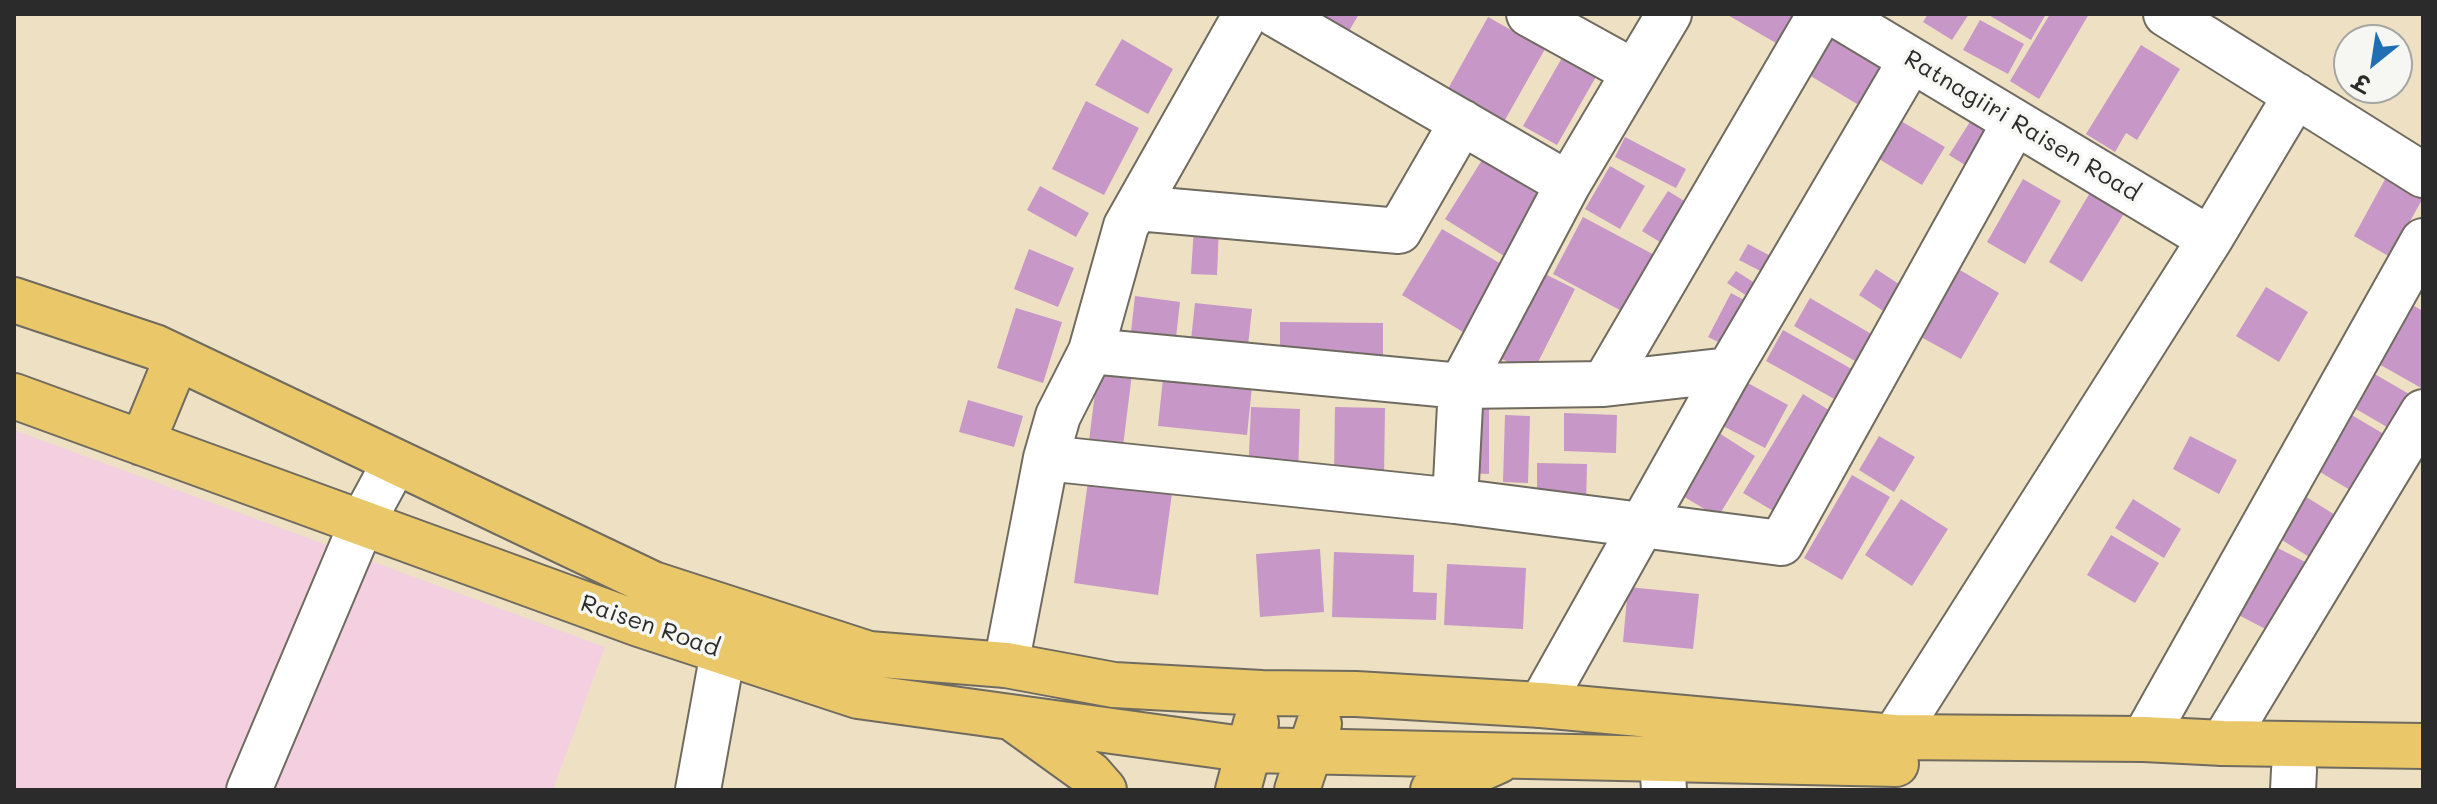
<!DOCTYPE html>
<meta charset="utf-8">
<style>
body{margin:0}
#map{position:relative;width:2437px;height:804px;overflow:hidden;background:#eee1c3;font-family:Mali,"Playpen Sans Deva",sans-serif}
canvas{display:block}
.frame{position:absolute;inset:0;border:16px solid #2b2b2b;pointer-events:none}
.north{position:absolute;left:2333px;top:24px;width:80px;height:80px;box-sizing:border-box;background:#f6f6f2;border:2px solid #a5a5a2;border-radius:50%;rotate:210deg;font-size:22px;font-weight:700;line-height:32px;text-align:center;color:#2b2b2b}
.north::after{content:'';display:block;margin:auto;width:28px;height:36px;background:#1f6fb2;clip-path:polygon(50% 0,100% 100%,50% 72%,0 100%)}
</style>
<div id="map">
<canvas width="2437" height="804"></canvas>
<div class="frame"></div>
<div class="north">उ</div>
</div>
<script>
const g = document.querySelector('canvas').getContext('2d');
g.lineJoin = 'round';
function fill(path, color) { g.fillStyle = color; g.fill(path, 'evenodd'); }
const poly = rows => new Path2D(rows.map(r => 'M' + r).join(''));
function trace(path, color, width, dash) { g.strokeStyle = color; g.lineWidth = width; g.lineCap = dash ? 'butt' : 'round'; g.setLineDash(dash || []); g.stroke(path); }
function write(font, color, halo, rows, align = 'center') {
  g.font = font + ' Mali,sans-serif'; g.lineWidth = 7; g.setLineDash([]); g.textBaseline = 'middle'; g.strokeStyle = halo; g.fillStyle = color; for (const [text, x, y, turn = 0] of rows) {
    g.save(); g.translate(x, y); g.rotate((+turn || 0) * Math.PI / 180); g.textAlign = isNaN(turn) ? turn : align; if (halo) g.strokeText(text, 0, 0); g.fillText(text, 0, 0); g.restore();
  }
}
const built = poly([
 [14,430,605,647,553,790,14,790]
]);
const building = poly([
 [1320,14,1359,14,1349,31],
 [1726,14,1809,14,1788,50],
 [1928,14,1969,14,1952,40,1923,22],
 [1987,14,2046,14,2031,40],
 [2050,14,2089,14,2039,99,2010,81],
 [1488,17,1545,49,1501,127,1444,96],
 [1980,20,2024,44,2008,74,1963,50],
 [1833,26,1901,67,1872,113,1804,72],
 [1122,39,1173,69,1148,114,1095,85],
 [2141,45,2180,69,2137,140,2126,133,2115,152,2086,134],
 [1567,49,1601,68,1557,145,1523,126],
 [1086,101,1139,128,1104,195,1052,169],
 [1973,117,2004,137,1981,175,1949,155],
 [1901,121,1945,147,1922,185,1879,159],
 [1625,137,1686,169,1676,188,1615,157],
 [1482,160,1550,202,1512,261,1445,219],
 [1610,166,1645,186,1620,229,1585,209],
 [2389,172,2423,191,2423,198,2390,257,2354,236],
 [2023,179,2061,201,2025,264,1987,242],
 [1040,186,1089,213,1076,237,1027,210],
 [1668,191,1694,207,1668,247,1642,231],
 [2091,191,2125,212,2082,282,2049,262],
 [1583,217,1660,258,1629,315,1553,274],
 [1194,227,1219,229,1217,275,1191,274],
 [1442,229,1503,265,1463,332,1402,295],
 [1748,244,1782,262,1774,278,1739,260],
 [1029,249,1074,268,1058,307,1014,289],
 [1876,269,1914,294,1897,320,1859,295],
 [1537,270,1575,289,1532,374,1494,355],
 [1960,270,1999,293,1961,359,1921,337],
 [1736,271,1769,292,1761,305,1727,283],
 [2266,287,2308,312,2279,362,2236,336],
 [1731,293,1759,308,1737,351,1708,337],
 [1135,296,1180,302,1175,346,1130,341],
 [1810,298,1885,342,1869,369,1794,326],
 [2404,300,2423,311,2423,389,2370,359],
 [1195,303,1252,309,1247,355,1190,349],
 [1016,308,1062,322,1043,383,997,368],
 [1280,322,1383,323,1383,367,1280,366],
 [1783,330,1864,376,1847,406,1766,361],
 [2359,365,2423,402,2404,437,2339,399],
 [1098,369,1132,374,1123,446,1089,441],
 [1163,378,1252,387,1247,435,1158,426],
 [1746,382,1788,405,1765,448,1723,426],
 [1803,394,1840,417,1780,515,1743,493],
 [968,400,1023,416,1014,447,959,432],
 [1465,404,1489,405,1489,474,1465,473],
 [1251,407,1300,409,1298,479,1248,476],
 [1335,407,1385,408,1384,478,1334,476],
 [2338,407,2394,440,2360,496,2305,463],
 [1564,413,1617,415,1616,453,1564,451],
 [1505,415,1530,416,1528,483,1503,482],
 [1719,433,1755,456,1718,517,1681,495],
 [1879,436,1915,457,1894,492,1859,470],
 [2190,436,2237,460,2219,494,2173,469],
 [1537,463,1587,464,1586,504,1537,503],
 [1089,474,1173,486,1158,595,1074,583],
 [1852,475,1890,497,1842,580,1804,558],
 [2292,488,2348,523,2322,565,2266,530],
 [1901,499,1948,529,1912,586,1865,555],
 [2133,499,2181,529,2164,558,2115,528],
 [2111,535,2159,563,2135,603,2087,575],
 [2258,538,2315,567,2279,636,2223,607],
 [1320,549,1324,612,1260,617,1256,554],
 [1334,552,1414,555,1413,592,1437,593,1436,620,1332,617],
 [1447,564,1526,568,1523,629,1444,625],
 [1628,587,1699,594,1693,649,1623,642]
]);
const minor = poly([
 [1275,14,1568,184],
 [1529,14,1634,72],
 [1835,14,2210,239],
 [2166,14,2423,175],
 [1137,208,1399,231,1462,122],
 [1091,351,1461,386,1604,384,1729,370],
 [1604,384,1820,14],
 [1046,458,1455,501,1781,543,2015,122],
 [1455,501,1461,386,1568,184,1669,14],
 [1006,665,1046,458,1058,416,1091,351,1126,226,1246,14],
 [1541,705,1729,370,1911,60],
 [1894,737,2210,239,2296,95],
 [2144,739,2423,241],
 [2223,743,2423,412],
 [1662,760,1664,790],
 [249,790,362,523,395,462],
 [698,790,723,652],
 [2293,790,2294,770]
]);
const major = poly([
 [14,300,155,347,653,584,869,654,1006,665,1114,685,1262,693,1356,694,1541,705,1894,737,2144,739,2223,743,2423,746],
 [14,396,639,624,858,696,1250,750,1896,764],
 [142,443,177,358],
 [1015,720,1090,774,1104,790],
 [1238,790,1256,723],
 [1297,790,1319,724],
 [1433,790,1498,761]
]);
const streetNames = [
 ["Ratnagiiri Raisen Road",2022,126,31],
 ["Raisen Road",650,626,19]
];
fill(built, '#f3cfe0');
fill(building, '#c697c7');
trace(minor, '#6f6b60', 48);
trace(major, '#6f6b60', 48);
trace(minor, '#fff', 44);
trace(major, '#eac769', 44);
write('24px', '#2b2b2b', '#f6f6f2', streetNames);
</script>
